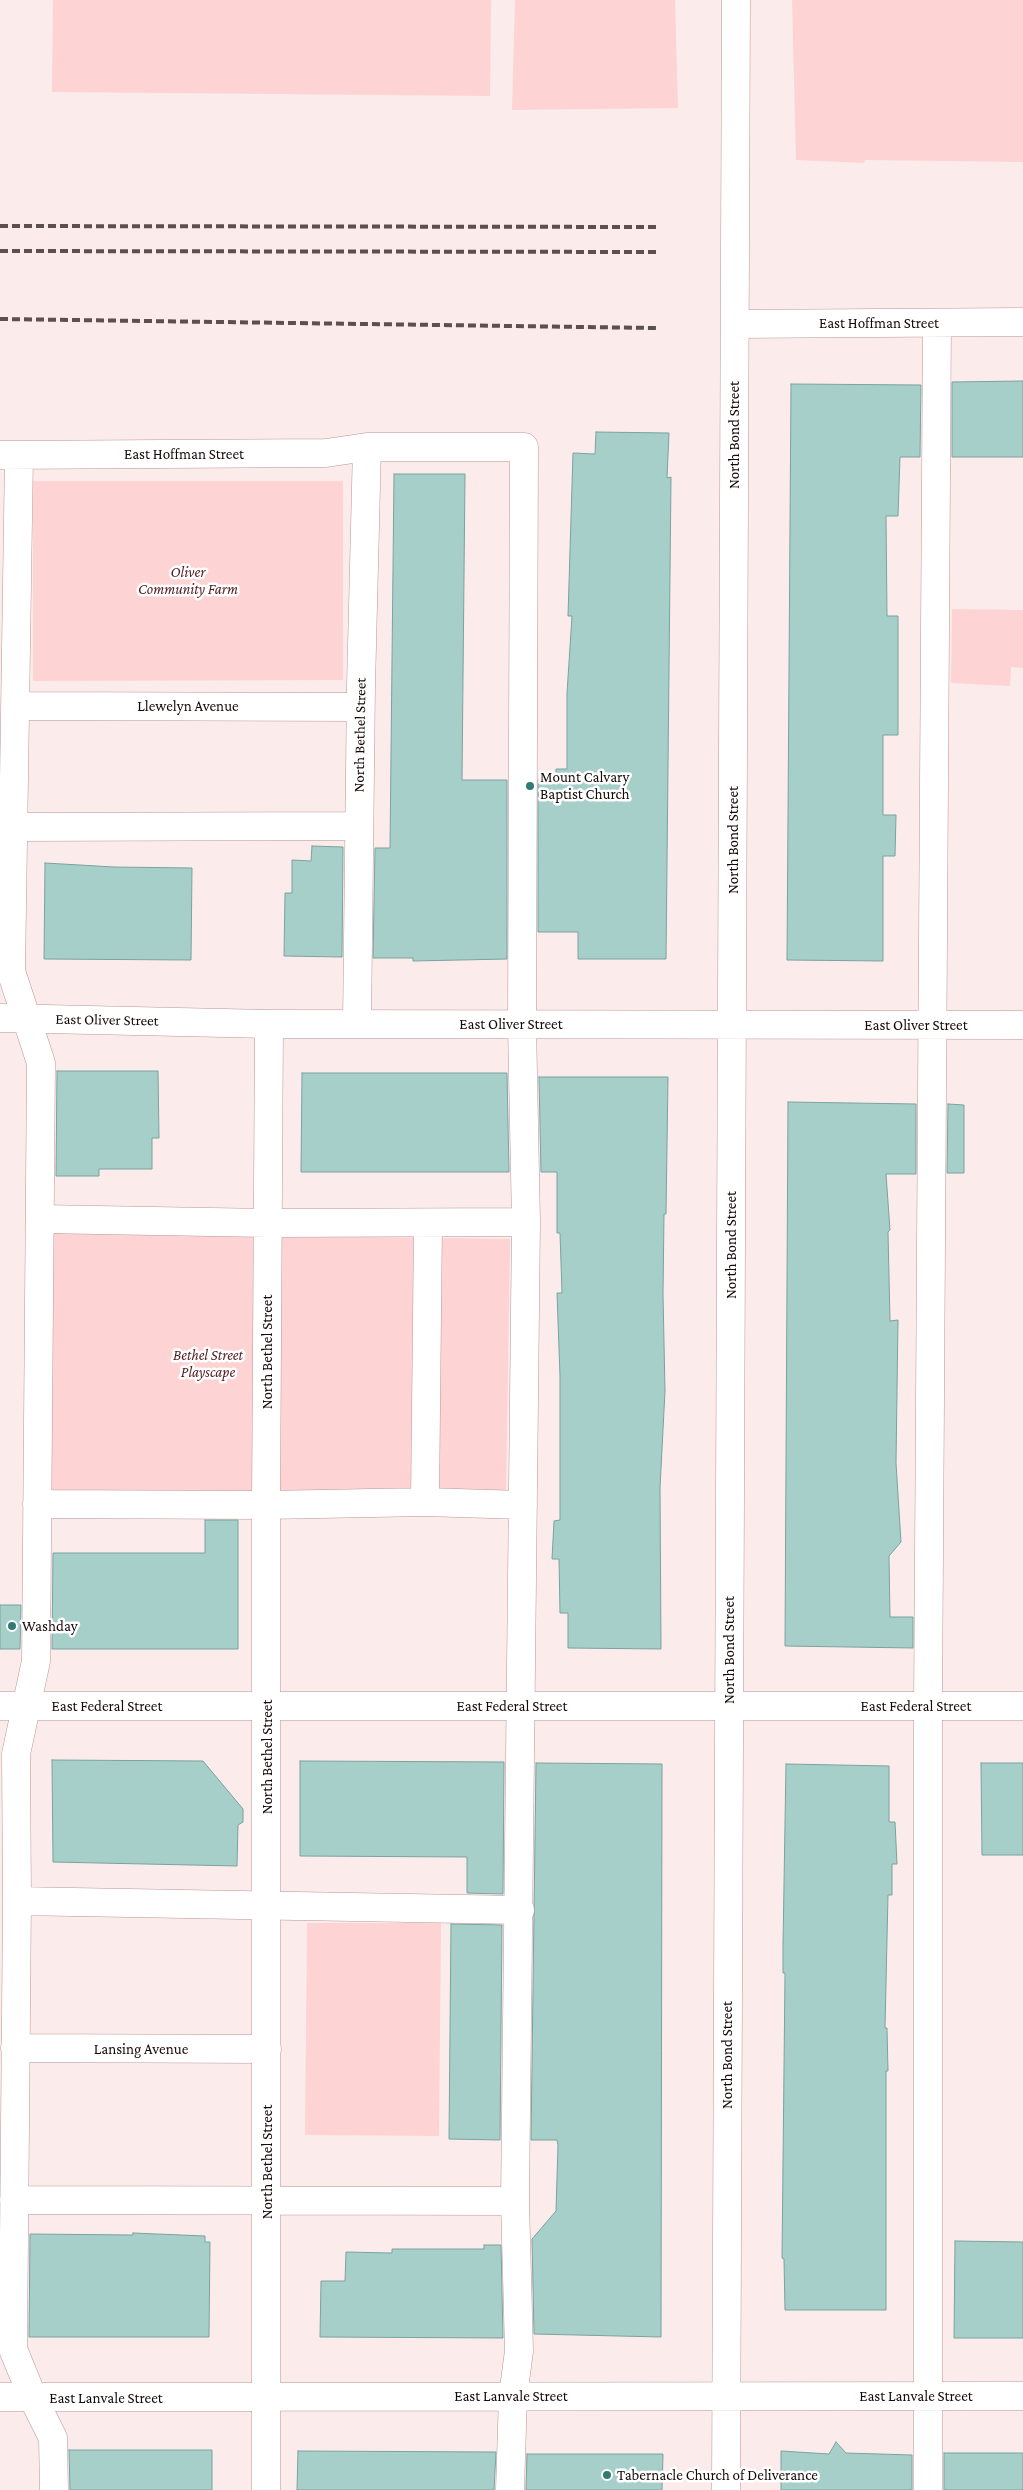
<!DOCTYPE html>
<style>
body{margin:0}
canvas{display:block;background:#fbebeb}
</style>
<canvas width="1023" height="2490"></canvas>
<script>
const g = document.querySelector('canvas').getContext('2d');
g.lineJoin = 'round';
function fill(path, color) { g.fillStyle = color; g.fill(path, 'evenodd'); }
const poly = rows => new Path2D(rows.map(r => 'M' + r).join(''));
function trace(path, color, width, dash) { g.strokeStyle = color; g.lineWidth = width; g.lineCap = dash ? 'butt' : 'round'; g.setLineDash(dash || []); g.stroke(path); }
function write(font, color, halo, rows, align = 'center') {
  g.font = font + ' "Crimson Pro",serif'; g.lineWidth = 5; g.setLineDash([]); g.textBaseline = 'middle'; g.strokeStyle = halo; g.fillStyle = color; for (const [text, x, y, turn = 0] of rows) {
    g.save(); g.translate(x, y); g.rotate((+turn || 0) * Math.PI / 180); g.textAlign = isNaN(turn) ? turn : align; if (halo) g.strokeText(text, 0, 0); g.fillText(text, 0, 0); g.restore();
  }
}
const green = poly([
 [53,0,491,0,490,96,52,92],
 [515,0,675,0,678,108,512,110],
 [792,0,1023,0,1023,162,865,160,864,163,796,160],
 [33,481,343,481,343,680,33,681],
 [952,609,1023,610,1023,668,1011,667,1010,686,951,683],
 [52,1232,510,1239,506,1498,48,1491],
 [307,1923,441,1923,439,2136,305,2135]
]);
const building = poly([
 [1023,381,1023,457,952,457,952,382,1023,381],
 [791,384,921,385,920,457,900,457,898,516,886,516,887,616,898,616,898,735,883,735,883,815,896,815,895,856,883,856,883,961,787,960,791,384],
 [596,432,669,433,667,478,671,477,666,959,578,959,578,932,538,932,538,780,556,781,556,769,567,769,567,693,572,616,568,616,573,453,595,454,596,432],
 [394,474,465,474,462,780,507,780,507,959,413,961,413,958,373,958,375,848,390,848,394,474],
 [312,846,343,847,342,957,284,956,285,893,292,893,292,860,311,861,312,846],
 [45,863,114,867,192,868,191,960,44,959,45,863],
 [57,1071,158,1071,159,1138,152,1138,152,1169,99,1169,99,1176,56,1176,57,1071],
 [302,1073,507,1073,509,1172,301,1172,302,1073],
 [539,1077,668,1077,666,1214,664,1214,663,1294,665,1391,660,1488,661,1649,568,1648,568,1613,560,1613,559,1559,552,1559,554,1521,560,1520,560,1376,557,1293,562,1293,560,1233,557,1233,557,1172,541,1172,539,1077],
 [788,1102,916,1104,916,1174,886,1174,890,1230,888,1232,890,1321,898,1320,896,1463,901,1542,889,1556,890,1617,913,1617,913,1648,785,1646,788,1102],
 [948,1104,964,1105,964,1173,947,1173,948,1104],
 [205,1520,238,1520,238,1649,52,1649,53,1553,205,1553,205,1520],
 [0,1605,21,1605,20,1649,0,1649,0,1605],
 [52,1760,203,1761,243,1809,243,1822,238,1825,237,1866,53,1862,52,1760],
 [300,1761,504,1762,503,1894,467,1893,467,1857,300,1856,300,1761],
 [536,1763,662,1764,661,2337,534,2334,532,2239,556,2211,558,2145,557,2140,531,2140,536,1763],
 [981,1763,1023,1763,1023,1855,982,1855,981,1763],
 [786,1764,889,1766,889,1822,895,1822,897,1864,892,1864,892,1895,888,1895,885,2028,887,2028,888,2071,886,2071,886,2310,785,2310,784,2259,782,2258,785,1973,783,1973,783,1945,786,1764],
 [451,1924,502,1925,500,2140,449,2139,451,1924],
 [133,2233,205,2236,205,2242,210,2242,209,2337,29,2337,30,2234,133,2235,133,2233],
 [955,2241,1023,2242,1023,2338,954,2338,955,2241],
 [484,2245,501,2245,503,2338,320,2337,321,2281,345,2281,346,2252,392,2253,392,2249,484,2249,484,2245],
 [836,2442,846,2453,912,2455,912,2490,781,2490,781,2451,829,2454,836,2442],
 [69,2450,212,2450,212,2490,70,2490,69,2450],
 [298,2451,496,2452,494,2490,297,2490,298,2451],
 [944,2453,1023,2453,1023,2490,944,2490,944,2453],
 [527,2454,663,2454,662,2490,526,2490,527,2454]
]);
const minor = poly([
 [735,324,1023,322],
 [0,455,326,453,367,447,524,447,522,1025,526,1222,515,2201,519,2351,513,2396,510,2490],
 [19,455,11,971,41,1063,36,1661,16,1754,17,1901,13,2349,33,2398,53,2438,54,2490],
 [16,706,360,707],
 [13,827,359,826],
 [0,1018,269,1024,1023,1025],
 [357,1024,361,686,367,447],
 [40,1219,268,1223,526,1222],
 [425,1502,428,1223],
 [37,1504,266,1505,425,1502,523,1505],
 [0,1706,1023,1706],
 [17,1901,520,1910],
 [15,2048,267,2049],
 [14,2200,515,2201],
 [0,2397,1023,2396],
 [266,2490,266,1505,269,1024],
 [726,2490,736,0],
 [928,2490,928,1707,937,323]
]);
const rail = poly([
 [0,226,658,227],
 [0,251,657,252],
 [0,319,657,328]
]);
const markers = [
 [530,786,5,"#327a74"],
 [12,1626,5,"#327a74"],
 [607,2475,5,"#327a74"]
];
const streetNames = [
 ["East Hoffman Street",879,323],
 ["North Bond Street",734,435,-90],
 ["East Hoffman Street",184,454],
 ["Llewelyn Avenue",188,706],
 ["North Bethel Street",360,735,-89],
 ["North Bond Street",733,840,-90],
 ["East Oliver Street",107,1020,1],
 ["East Oliver Street",511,1024],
 ["East Oliver Street",916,1025],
 ["North Bond Street",731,1245,-90],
 ["North Bethel Street",267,1352,-90],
 ["North Bond Street",729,1650,-90],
 ["East Federal Street",107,1706],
 ["East Federal Street",512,1706],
 ["East Federal Street",916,1706],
 ["North Bethel Street",267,1757,-90],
 ["Lansing Avenue",141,2049],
 ["North Bond Street",727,2055,-90],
 ["North Bethel Street",267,2162,-90],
 ["East Lanvale Street",511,2396],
 ["East Lanvale Street",916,2396],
 ["East Lanvale Street",106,2398]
];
const parkNames = [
 ["Oliver",188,572],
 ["Community Farm",188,589],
 ["Bethel Street",208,1355],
 ["Playscape",208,1372]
];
const poiNames = [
 ["Mount Calvary",540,777],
 ["Baptist Church",540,794],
 ["Washday",22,1626],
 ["Tabernacle Church of Deliverance",617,2475]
];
fill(green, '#fdd4d3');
fill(building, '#a6cfca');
trace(building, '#7ba29e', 1);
trace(minor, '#bb9796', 29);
trace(minor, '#fff', 28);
trace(rail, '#5c4f4f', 4, [8, 4]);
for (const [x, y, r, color] of markers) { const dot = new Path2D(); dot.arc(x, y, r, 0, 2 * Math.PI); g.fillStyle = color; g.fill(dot); trace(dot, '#fff', 2); }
write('15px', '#150909', '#fff', streetNames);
write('italic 15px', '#521d20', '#fff', parkNames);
write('15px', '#150909', '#fff', poiNames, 'left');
</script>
